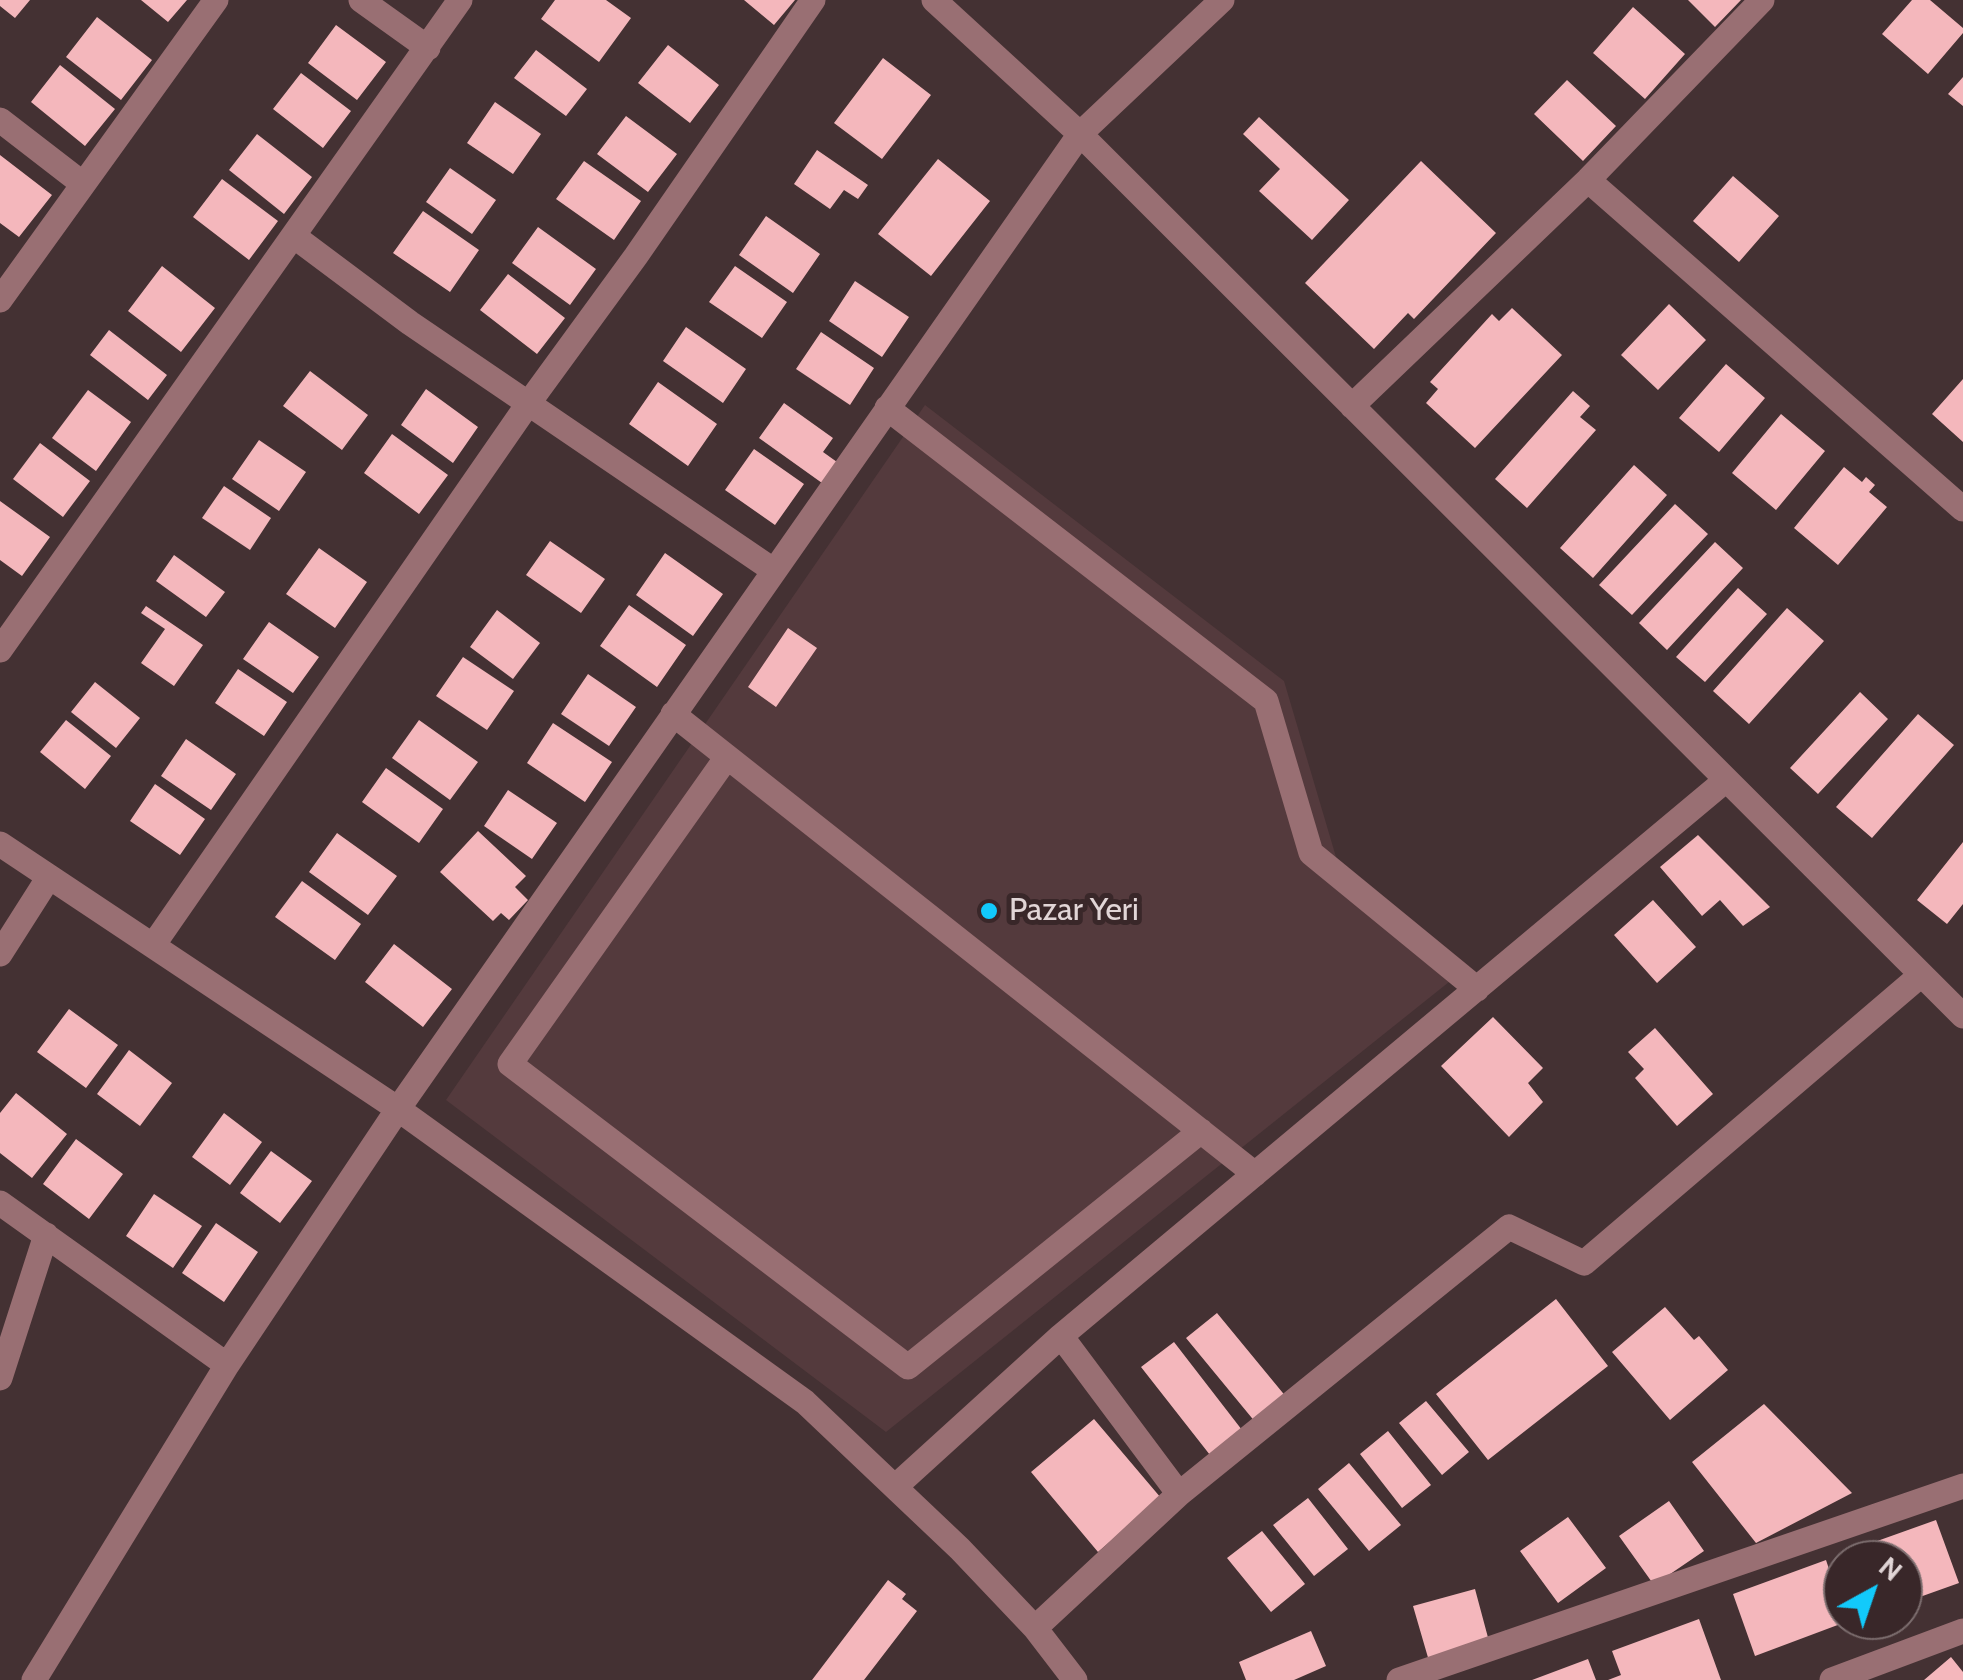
<!DOCTYPE html>
<style>
body{margin:0}
#map{position:relative;width:1963px;height:1680px;overflow:hidden;background:#443133;font-family:Cabin,sans-serif}
canvas{display:block}
.north{position:absolute;left:1823px;top:1540px;width:100px;height:100px;box-sizing:border-box;background:#392729;border:2px solid #7c6d6e;border-radius:50%;rotate:40deg;font-size:28px;font-weight:700;line-height:40px;text-align:center;color:#e1d5d6}
.north::after{content:'';display:block;margin:auto;width:35px;height:45px;background:#12cafb;clip-path:polygon(50% 0,100% 100%,50% 72%,0 100%)}
</style>
<div id="map">
<canvas width="1963" height="1680"></canvas>
<div class="north">N</div>
</div>
<script>
const g = document.querySelector('canvas').getContext('2d');
g.lineJoin = 'round';
function fill(path, color) { g.fillStyle = color; g.fill(path, 'evenodd'); }
const poly = rows => new Path2D(rows.map(r => 'M' + r).join(''));
function trace(path, color, width, dash) { g.strokeStyle = color; g.lineWidth = width; g.lineCap = dash ? 'butt' : 'round'; g.setLineDash(dash || []); g.stroke(path); }
function write(font, color, halo, rows, align = 'center') {
  g.font = font + ' Cabin,sans-serif'; g.lineWidth = 10; g.setLineDash([]); g.textBaseline = 'middle'; g.strokeStyle = halo; g.fillStyle = color; for (const [text, x, y, turn = 0] of rows) {
    g.save(); g.translate(x, y); g.rotate((+turn || 0) * Math.PI / 180); g.textAlign = isNaN(turn) ? turn : align; if (halo) g.strokeText(text, 0, 0); g.fillText(text, 0, 0); g.restore();
  }
}
const built = poly([
 [925,405,1284,681,1336,857,1469,966,886,1432,446,1100]
]);
const building = poly([
 [0,0,30,0,15,18,0,6],
 [141,0,187,0,168,22],
 [555,0,606,0,631,18,599,62,541,19],
 [744,0,795,0,774,25],
 [1688,0,1741,0,1715,27],
 [1912,0,1930,0,1963,28,1963,33,1928,74,1882,34],
 [1633,7,1685,54,1645,99,1593,53],
 [97,17,152,60,121,100,66,57],
 [336,25,386,62,357,100,308,63],
 [668,45,719,85,690,123,638,83],
 [536,50,587,89,566,116,514,78],
 [883,58,931,95,882,159,834,123],
 [60,65,115,109,85,146,31,102],
 [301,73,351,111,323,148,273,109],
 [1963,77,1963,106,1948,94],
 [1567,80,1616,126,1583,161,1534,114],
 [495,102,541,134,513,174,467,143],
 [626,116,677,154,648,192,597,154],
 [1259,117,1349,200,1312,240,1259,191,1280,169,1243,134],
 [257,134,312,177,284,214,229,170],
 [817,150,868,185,858,199,844,190,830,209,794,184],
 [0,155,52,195,19,237,0,223],
 [938,159,990,201,931,276,878,234],
 [584,161,641,201,614,240,556,199],
 [1421,161,1496,233,1414,319,1408,313,1374,349,1305,283],
 [450,168,496,200,472,234,426,202],
 [1733,176,1779,216,1739,262,1693,221],
 [222,179,278,221,249,260,193,217],
 [423,211,479,250,450,292,393,253],
 [766,216,820,254,793,293,739,255],
 [538,227,596,269,570,305,512,263],
 [162,266,215,308,181,352,128,311],
 [735,266,787,302,762,338,709,302],
 [508,274,565,318,537,354,480,310],
 [855,281,909,317,882,357,829,321],
 [1669,304,1706,340,1658,390,1621,355],
 [1512,308,1562,355,1475,448,1426,403,1438,389,1430,382,1492,314,1499,321],
 [686,327,746,369,723,403,663,361],
 [109,330,167,375,148,400,90,355],
 [821,332,874,368,850,405,796,369],
 [1726,364,1765,398,1719,452,1679,418],
 [310,371,368,415,342,450,283,406],
 [1963,379,1963,442,1932,414],
 [658,382,717,424,688,466,629,424],
 [426,389,478,427,453,463,401,425],
 [88,390,131,422,96,471,52,438],
 [1573,391,1590,406,1580,417,1596,430,1527,508,1495,479],
 [784,403,833,438,823,452,837,462,822,483,759,438],
 [1781,414,1825,451,1776,510,1732,473],
 [392,434,448,475,419,514,364,473],
 [259,440,306,472,279,511,232,479],
 [40,443,90,481,63,517,13,479],
 [754,449,804,484,775,525,725,490],
 [1634,465,1667,495,1593,578,1560,548],
 [1844,467,1862,482,1866,477,1875,485,1869,492,1887,507,1838,565,1794,528],
 [224,486,271,518,250,550,202,518],
 [0,501,50,537,22,576,0,560],
 [1675,504,1708,534,1632,615,1599,585],
 [550,541,605,579,581,613,526,575],
 [1715,542,1743,568,1667,650,1639,623],
 [319,548,367,582,335,628,286,594],
 [665,553,723,594,693,636,636,595],
 [174,555,225,592,206,617,156,581],
 [1738,588,1767,614,1705,682,1676,657],
 [629,605,686,645,657,687,600,646],
 [146,606,203,645,174,686,141,663,165,629,141,613],
 [1787,608,1824,641,1749,724,1713,691],
 [497,610,540,643,513,679,470,647],
 [269,622,319,657,293,693,243,659],
 [788,628,817,648,776,707,748,687],
 [463,657,514,691,487,730,436,696],
 [238,669,287,702,264,736,215,703],
 [588,674,636,707,609,746,561,714],
 [95,682,140,718,116,748,71,712],
 [1860,692,1888,719,1818,794,1790,768],
 [1918,714,1954,745,1872,838,1836,807],
 [66,720,111,756,85,789,40,752],
 [419,720,478,762,450,800,392,758],
 [553,723,612,762,585,802,527,763],
 [186,739,236,774,211,810,161,776],
 [386,768,443,809,419,843,362,802],
 [155,784,205,819,180,855,130,821],
 [508,790,557,823,532,859,484,826],
 [478,831,526,876,515,887,528,900,509,920,501,913,493,921,440,872],
 [337,833,397,876,368,915,309,872],
 [1698,835,1770,907,1743,926,1720,900,1702,916,1660,867],
 [1963,842,1963,904,1947,924,1917,900],
 [302,881,361,924,335,960,275,917],
 [1653,900,1696,947,1657,983,1614,935],
 [394,944,452,989,423,1027,365,982],
 [69,1009,118,1045,86,1088,37,1052],
 [1493,1017,1543,1068,1528,1083,1543,1102,1509,1137,1441,1066],
 [1655,1028,1713,1094,1677,1126,1635,1078,1644,1069,1628,1052],
 [129,1050,172,1083,140,1126,97,1094],
 [16,1093,67,1134,32,1178,0,1153,0,1113],
 [224,1113,262,1142,230,1185,192,1157],
 [76,1139,123,1174,89,1219,43,1184],
 [271,1151,312,1181,280,1223,240,1193],
 [154,1194,202,1226,173,1268,126,1236],
 [216,1223,258,1252,224,1302,182,1273],
 [1556,1299,1608,1366,1488,1460,1436,1394],
 [1665,1307,1694,1340,1699,1336,1728,1370,1670,1420,1612,1352],
 [1217,1313,1287,1398,1256,1423,1186,1338],
 [1174,1342,1242,1430,1210,1455,1141,1367],
 [1426,1401,1469,1452,1442,1475,1399,1423],
 [1764,1404,1852,1493,1756,1543,1692,1462],
 [1094,1419,1161,1498,1098,1552,1031,1472],
 [1388,1431,1431,1485,1402,1508,1360,1454],
 [1349,1463,1401,1525,1369,1551,1318,1489],
 [1308,1498,1348,1549,1314,1576,1273,1525],
 [1669,1501,1704,1551,1654,1585,1619,1536],
 [1568,1517,1606,1568,1558,1603,1520,1551],
 [1936,1520,1959,1583,1903,1603,1903,1560,1856,1560,1852,1550],
 [1262,1531,1305,1584,1271,1612,1227,1558],
 [1826,1560,1834,1584,1843,1581,1843,1620,1851,1620,1755,1656,1733,1594],
 [888,1580,906,1594,902,1599,917,1611,864,1680,812,1680],
 [1475,1589,1490,1645,1429,1661,1413,1606],
 [1699,1619,1721,1680,1608,1680,1621,1675,1612,1651],
 [1311,1631,1326,1666,1294,1680,1246,1680,1239,1662],
 [1951,1657,1963,1672,1963,1680,1924,1680],
 [1588,1659,1596,1680,1532,1680]
]);
const minor = poly([
 [361,0,428,48],
 [934,0,1080,134,1963,1016],
 [0,120,83,184],
 [1588,180,1963,509],
 [295,237,410,323,773,570],
 [0,300,216,0],
 [1352,406,1588,180,1762,0],
 [887,408,1266,701,1311,853,1477,989],
 [0,650,460,0],
 [673,714,1255,1174],
 [727,757,510,1064,908,1367,1201,1131],
 [0,844,398,1109,805,1402,960,1549,1035,1628,1075,1680],
 [154,944,528,404,636,256,813,0],
 [0,954,49,877],
 [0,1203,227,1365],
 [1061,1336,1179,1494],
 [0,1378,46,1235],
 [896,1486,1061,1336,1726,780],
 [1035,1628,1179,1494,1509,1227,1584,1263,1921,975],
 [34,1680,227,1365,398,1109,1080,134,1222,0],
 [1399,1680,1963,1486],
 [1832,1680,1963,1631]
]);
const markers = [
 [989,911,10,"#12cafb"]
];
const poiNames = [
 ["Pazar Yeri",1009,911]
];
fill(built, '#543a3d');
fill(building, '#f4b7bc');
trace(minor, '#996f73', 25);
for (const [x, y, r, color] of markers) { const dot = new Path2D(); dot.arc(x, y, r, 0, 2 * Math.PI); g.fillStyle = color; g.fill(dot); trace(dot, '#392729', 4); }
write('32px', '#e1d5d6', '#392729', poiNames, 'left');
</script>
